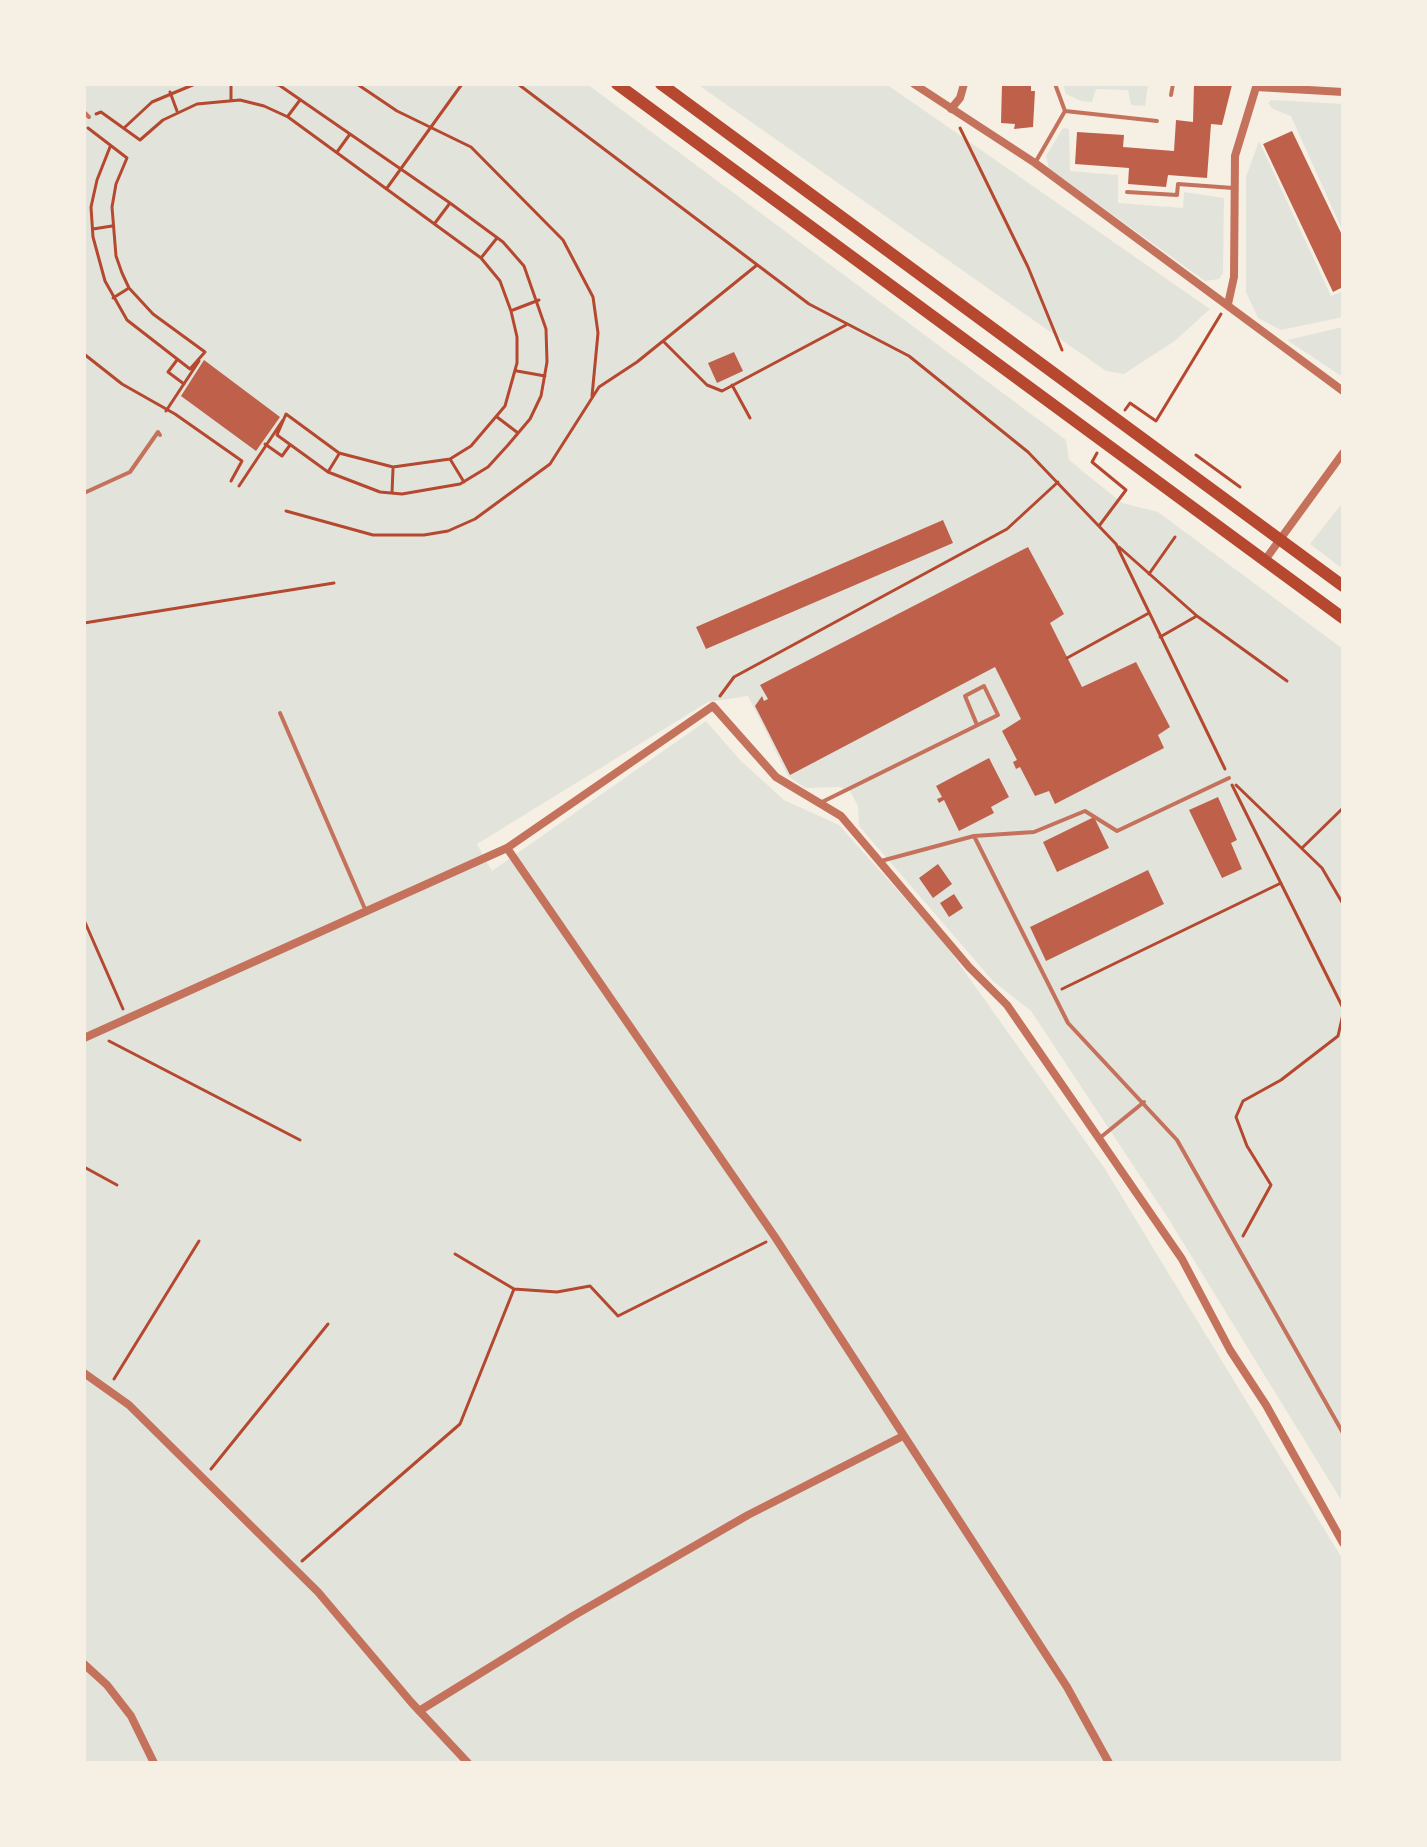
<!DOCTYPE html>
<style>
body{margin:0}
#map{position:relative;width:1427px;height:1847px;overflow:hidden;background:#f6efe4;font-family:"Work Sans",sans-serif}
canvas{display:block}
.frame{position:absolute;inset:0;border:86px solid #f6efe4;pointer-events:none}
</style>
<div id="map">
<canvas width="1427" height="1847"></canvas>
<div class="frame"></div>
</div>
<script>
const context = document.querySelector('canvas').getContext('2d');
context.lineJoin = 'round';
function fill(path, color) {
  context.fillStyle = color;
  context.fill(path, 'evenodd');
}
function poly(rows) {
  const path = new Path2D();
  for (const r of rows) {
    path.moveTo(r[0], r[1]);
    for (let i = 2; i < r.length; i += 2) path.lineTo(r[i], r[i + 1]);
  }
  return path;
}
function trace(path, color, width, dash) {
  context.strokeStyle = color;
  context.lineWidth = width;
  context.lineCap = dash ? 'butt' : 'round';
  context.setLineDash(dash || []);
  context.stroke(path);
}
const green = poly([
 [84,84,587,84,1066,440,1069,460,1122,503,1158,512,1343,649,1343,1503,1168,1218,1031,1011,993,981,859,826,858,806,850,791,839,787,805,788,788,776,748,696,708,702,477,844,492,871,706,721,741,761,784,800,839,825,943,941,1105,1169,1343,1560,1343,1763,84,1763],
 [697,84,886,84,1210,309,1176,340,1124,374,1106,371],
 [1063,84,1148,84,1145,106,1131,105,1128,90,1096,89,1092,102,1081,101,1066,94],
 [1271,100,1343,104,1343,232,1291,116,1273,109,1268,103],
 [1063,128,1069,129,1070,171,1118,175,1118,203,1183,208,1184,192,1224,198,1223,273,1219,279,1205,281,1049,169,1046,156],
 [1259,141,1331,296,1343,291,1343,317,1281,330,1258,318,1246,292,1246,177],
 [1343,327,1343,377,1287,340],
 [1343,502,1343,569,1310,544]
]);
const building = poly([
 [1002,84,1031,84,1031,91,1035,91,1033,127,1014,129,1015,124,1001,123],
 [1194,84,1232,85,1222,125,1211,124,1207,178,1168,175,1166,187,1128,184,1129,168,1075,164,1077,132,1124,135,1123,147,1174,151,1176,120,1193,122],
 [1292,131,1343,237,1343,287,1333,292,1263,144],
 [734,352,743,371,717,383,708,363],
 [204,360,280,417,256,451,181,396],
 [943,520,953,543,706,649,696,627],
 [1028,547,1064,614,1050,623,1082,687,1136,662,1170,727,1158,735,1164,748,1055,804,1049,791,1035,796,1020,767,1016,769,1013,762,1017,760,1002,731,1021,719,995,667,790,775,755,706,762,696,764,701,768,699,760,685],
 [989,758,1009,797,991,807,994,813,959,831,944,800,939,803,937,799,942,797,936,786],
 [1218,797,1237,840,1231,843,1242,869,1222,878,1189,810],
 [1094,817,1109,848,1057,872,1043,842],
 [938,864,952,884,933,898,919,878],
 [1148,870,1164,904,1046,961,1030,927],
 [954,894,963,908,949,917,940,903]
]);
const path = poly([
 [231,84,231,100],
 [357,84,397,111,471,147,563,240,593,297,598,333,592,396],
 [518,84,809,304,909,356,1028,452,1116,544,1225,769],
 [170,92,177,111],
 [96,114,101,112,140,140,163,120,197,104,240,100,264,106,288,117,481,258,500,281,511,311,517,337,517,363,505,406,471,446,450,459,393,467,339,453,286,414,277,435,328,472,380,492,402,494,460,484,488,467,508,445,530,419,541,396,547,362,546,329,524,266,503,242,450,203,279,85,270,84],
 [288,116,300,100],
 [88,128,127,158,116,184,112,207,116,256,122,273,129,288,153,314,205,352,190,369,127,320,105,281,93,237,91,207,97,180,110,147],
 [124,128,152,102,195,84],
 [960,128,1028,267,1062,350],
 [337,152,350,134],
 [387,188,462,84],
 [435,223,450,203],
 [93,229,112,226],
 [481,258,497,238],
 [113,298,129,288],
 [513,310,539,300],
 [663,341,707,385,722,391,846,325],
 [84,354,122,384,175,414,242,461,231,481],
 [177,360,168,372,184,384],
 [517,371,545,376],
 [732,385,750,418],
 [1125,410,1130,403,1156,421,1221,314],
 [166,411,199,361],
 [497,417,518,433],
 [265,444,282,456,290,445],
 [1097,453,1092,462,1126,490,1099,526],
 [1196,455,1240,487],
 [450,459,464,482],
 [328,472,339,454],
 [239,486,283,420],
 [392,493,393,469],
 [286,511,373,535,424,535,448,531,475,519,550,464,599,387,637,362,757,265],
 [1119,547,1197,616,1287,681],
 [1149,574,1175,537],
 [84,623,334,583],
 [1160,637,1195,617],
 [1067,658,1149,613],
 [720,696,734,677,1007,529,1058,482],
 [1232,785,1343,1008],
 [1236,785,1322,868,1343,904],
 [1302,848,1343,808],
 [84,920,123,1009],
 [1062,989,1281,883],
 [109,1041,300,1140],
 [84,1167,117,1185],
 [1243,1236,1271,1185,1247,1146,1236,1117,1243,1101,1281,1080,1338,1036,1343,1014],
 [455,1254,514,1289,557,1292,590,1286,618,1316,766,1242],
 [114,1379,199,1241],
 [211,1469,328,1324],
 [302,1561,460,1424,514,1289]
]);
const service = poly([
 [1055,84,1065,111],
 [1171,95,1173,84],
 [84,112,89,117],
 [1035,163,1065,111,1157,121],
 [1127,192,1177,195,1178,184,1233,188],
 [84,493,130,472,158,432,160,435],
 [280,713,365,909],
 [822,802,998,715,984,686,965,696,977,725],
 [974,836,1068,1023,1177,1140,1343,1433],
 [881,861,974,836,1034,832,1085,811,1117,831,1229,778],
 [1101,1137,1144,1102]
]);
const minor = poly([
 [914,84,1035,163,1343,391],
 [1256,87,1343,92],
 [951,109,960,98,964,84],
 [1228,304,1234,277,1235,156,1257,84],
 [1265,560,1343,453],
 [507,848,775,1237,1067,1687,1109,1763],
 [84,1038,507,848,713,706,776,777,841,816,969,967,1007,1005,1182,1259,1230,1350,1266,1405,1343,1543],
 [84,1373,129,1405,318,1592,411,1702,468,1763],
 [84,1664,107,1685,131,1716,154,1763],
 [419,1711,573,1616,748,1515,903,1436]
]);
const secondary = poly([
 [617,84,1343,618],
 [661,84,1343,586]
]);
fill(green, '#e2e4dc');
fill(building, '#bf614a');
trace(path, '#b5482f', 3);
trace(service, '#c5725c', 4);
trace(minor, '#c5725c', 8);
trace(secondary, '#b5482f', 12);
</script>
